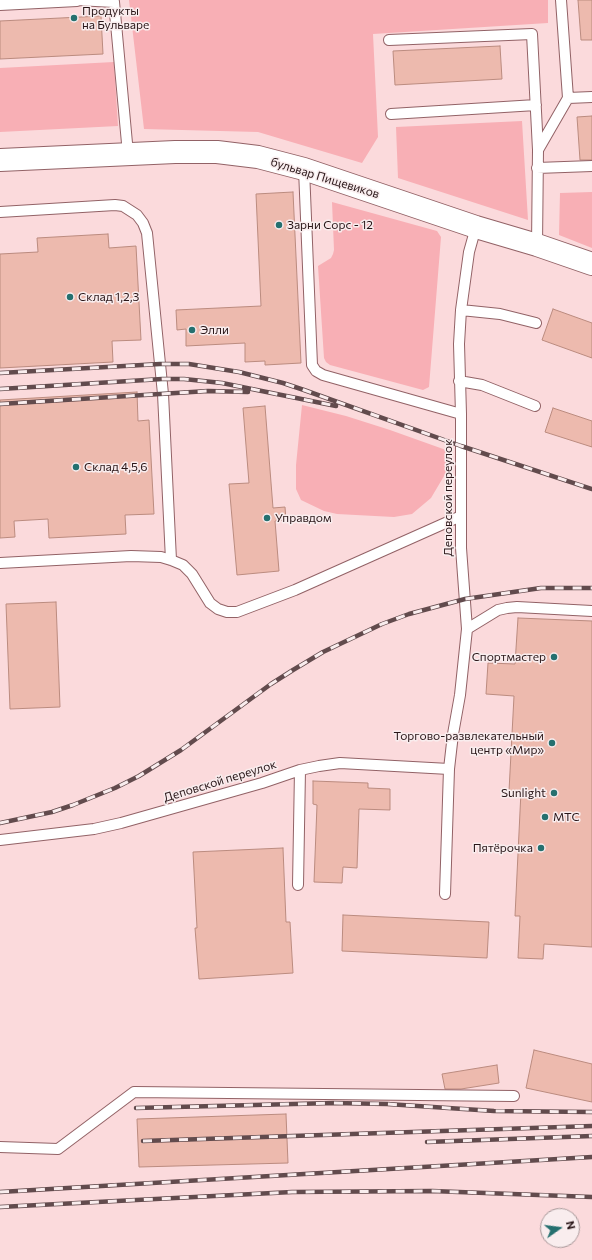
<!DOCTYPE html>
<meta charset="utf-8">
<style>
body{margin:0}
#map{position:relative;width:592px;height:1260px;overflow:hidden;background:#fbdadc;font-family:Commissioner,sans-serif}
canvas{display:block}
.north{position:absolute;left:540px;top:1208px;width:40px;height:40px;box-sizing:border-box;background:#f9edee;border:1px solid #a69798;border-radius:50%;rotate:76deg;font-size:11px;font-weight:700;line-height:16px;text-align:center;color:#291618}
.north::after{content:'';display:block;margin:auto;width:14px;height:18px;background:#25706f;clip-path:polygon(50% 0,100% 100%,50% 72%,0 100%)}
</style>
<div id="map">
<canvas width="592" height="1260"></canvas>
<div class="north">N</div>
</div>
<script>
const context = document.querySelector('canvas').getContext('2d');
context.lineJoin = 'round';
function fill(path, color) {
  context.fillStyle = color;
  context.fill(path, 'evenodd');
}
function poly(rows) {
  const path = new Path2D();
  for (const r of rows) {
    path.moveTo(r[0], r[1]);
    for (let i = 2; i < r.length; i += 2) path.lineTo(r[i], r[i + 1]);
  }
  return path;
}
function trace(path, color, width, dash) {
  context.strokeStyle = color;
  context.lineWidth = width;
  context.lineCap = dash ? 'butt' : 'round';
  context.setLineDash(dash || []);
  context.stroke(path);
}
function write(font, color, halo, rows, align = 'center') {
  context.font = font + ' Commissioner,sans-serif';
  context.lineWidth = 3;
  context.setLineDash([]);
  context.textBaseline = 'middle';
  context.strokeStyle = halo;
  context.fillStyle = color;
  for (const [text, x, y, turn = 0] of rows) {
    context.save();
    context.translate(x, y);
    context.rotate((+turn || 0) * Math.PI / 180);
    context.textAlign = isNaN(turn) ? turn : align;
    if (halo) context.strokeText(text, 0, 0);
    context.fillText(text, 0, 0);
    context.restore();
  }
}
const green = poly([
 [129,0,548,0,548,23,373,34,378,137,362,163,258,132,144,129],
 [114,62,118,126,0,132,0,68],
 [522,121,528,220,398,178,396,127],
 [592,192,592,248,559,235,560,193],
 [332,202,437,231,441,237,429,387,423,390,330,365,326,362,324,358,318,266,331,258,333,254,334,250],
 [302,405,346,416,390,430,446,450,448,459,447,471,431,498,412,514,394,517,337,514,324,511,301,500,296,489,296,465]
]);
const building = poly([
 [578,0,592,0,592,40,581,40,578,0],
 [101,16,103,54,0,59,0,21,101,16],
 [500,46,502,79,395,85,393,51,500,46],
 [592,116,592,160,580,160,577,117,592,116],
 [293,192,301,363,265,365,265,361,245,362,245,343,186,346,186,329,177,330,176,310,261,306,256,194,293,192],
 [108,234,109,248,136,246,141,340,112,341,113,362,0,368,0,254,38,252,37,238,108,234],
 [553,309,592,323,592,358,542,340,553,309],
 [137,392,138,421,149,420,154,514,125,515,126,534,49,538,48,519,14,521,15,537,0,538,0,400,137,392],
 [265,406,273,508,285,507,286,520,275,521,279,571,237,575,229,484,249,483,243,408,265,406],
 [553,408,592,421,592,447,545,432,553,408],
 [56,602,60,707,10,709,6,604,56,602],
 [518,618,592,621,592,947,544,944,543,959,518,958,520,916,515,916,521,791,509,791,514,696,486,694,488,663,515,664,518,618],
 [313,781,368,783,368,788,390,789,390,810,359,809,357,868,343,867,342,883,314,882,317,805,313,804,313,781],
 [283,848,286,922,290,922,293,973,199,979,195,928,197,928,193,852,283,848],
 [343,915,489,922,487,958,342,951,343,915],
 [534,1050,592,1064,592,1102,526,1088,534,1050],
 [497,1065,499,1083,461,1089,445,1089,442,1074,497,1065],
 [286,1114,288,1163,139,1167,137,1119,286,1114]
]);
const service = poly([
 [77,0,114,2,128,154],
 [561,0,568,98],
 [0,5,77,1],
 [389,40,532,34,538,150,537,245],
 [391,114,536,105],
 [538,150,568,98,592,97],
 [537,168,592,166],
 [304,169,312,365,316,371,323,375,461,414],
 [0,212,115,205,123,206,137,215,143,223,147,233,163,394,171,560],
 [461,310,500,314,536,323],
 [459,381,482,385,535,406],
 [0,563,131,556,161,557,171,560,183,565,192,574,210,603,218,609,227,612,237,612,295,590,461,516],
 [467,629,498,610,507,608,517,607,592,611],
 [0,840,94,829,121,823,262,783,300,770,319,766,340,763,449,769],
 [298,885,300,770],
 [445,894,449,769,453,734,460,695,467,629,461,548,461,414,459,344,461,310,469,252,476,227],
 [0,1147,58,1149,134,1092,514,1096]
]);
const secondary = poly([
 [0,160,175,152,217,152,258,157,304,169,476,227,537,245,592,264]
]);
const rail = poly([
 [0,373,160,364,189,364,239,372,283,383,304,390,461,446,592,489],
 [0,389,162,379,184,379,222,383,336,406],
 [0,404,208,391,248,392],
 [0,823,52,812,73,805,115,788,139,776,181,750,271,684,293,670,323,652,382,624,409,614,465,599,541,588,592,588],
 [136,1108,333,1103,387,1104,494,1111,592,1112],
 [143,1141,592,1126],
 [427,1142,592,1136],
 [0,1192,592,1157],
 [0,1207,292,1192,432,1191,592,1197]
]);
const markers = [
 [74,18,4,"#25706f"],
 [279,225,4,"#25706f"],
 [70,297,4,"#25706f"],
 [192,330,4,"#25706f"],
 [76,467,4,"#25706f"],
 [267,518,4,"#25706f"],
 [554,657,4,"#25706f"],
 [552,743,4,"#25706f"],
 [554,793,4,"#25706f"],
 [545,817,4,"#25706f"],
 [541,848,4,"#25706f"]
];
const poiNames = [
 ["Продукты",82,11],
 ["на Бульваре",82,25],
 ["Зарни Сорс - 12",287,225],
 ["Склад 1,2,3",78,297],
 ["Элли",200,330],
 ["Склад 4,5,6",84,467],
 ["Управдом",275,518],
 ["Спортмастер",546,657,"right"],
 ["Торгово-развлекательный",544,736,"right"],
 ["центр «Мир»",544,750,"right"],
 ["Sunlight",546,793,"right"],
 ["МТС",553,817],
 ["Пятёрочка",533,848,"right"]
];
const streetNames = [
 ["бульвар Пищевиков",325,178,17],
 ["Деповской переулок",448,498,-90],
 ["Деповской переулок",220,781,-17]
];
fill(green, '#f8afb5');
fill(building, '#edbaae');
trace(building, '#bb8b7f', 1);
trace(service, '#926266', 12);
trace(secondary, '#926266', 24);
trace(service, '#fff', 10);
trace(secondary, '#fff', 22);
trace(rail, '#624b4d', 4.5);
trace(rail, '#f9edee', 3, [9]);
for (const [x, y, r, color] of markers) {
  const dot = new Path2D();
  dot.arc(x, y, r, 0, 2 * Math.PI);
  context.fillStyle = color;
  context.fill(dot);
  trace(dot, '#f9edee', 1.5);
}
write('12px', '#291618', '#f9edee', poiNames, 'left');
write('12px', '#291618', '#f9edee', streetNames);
</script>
